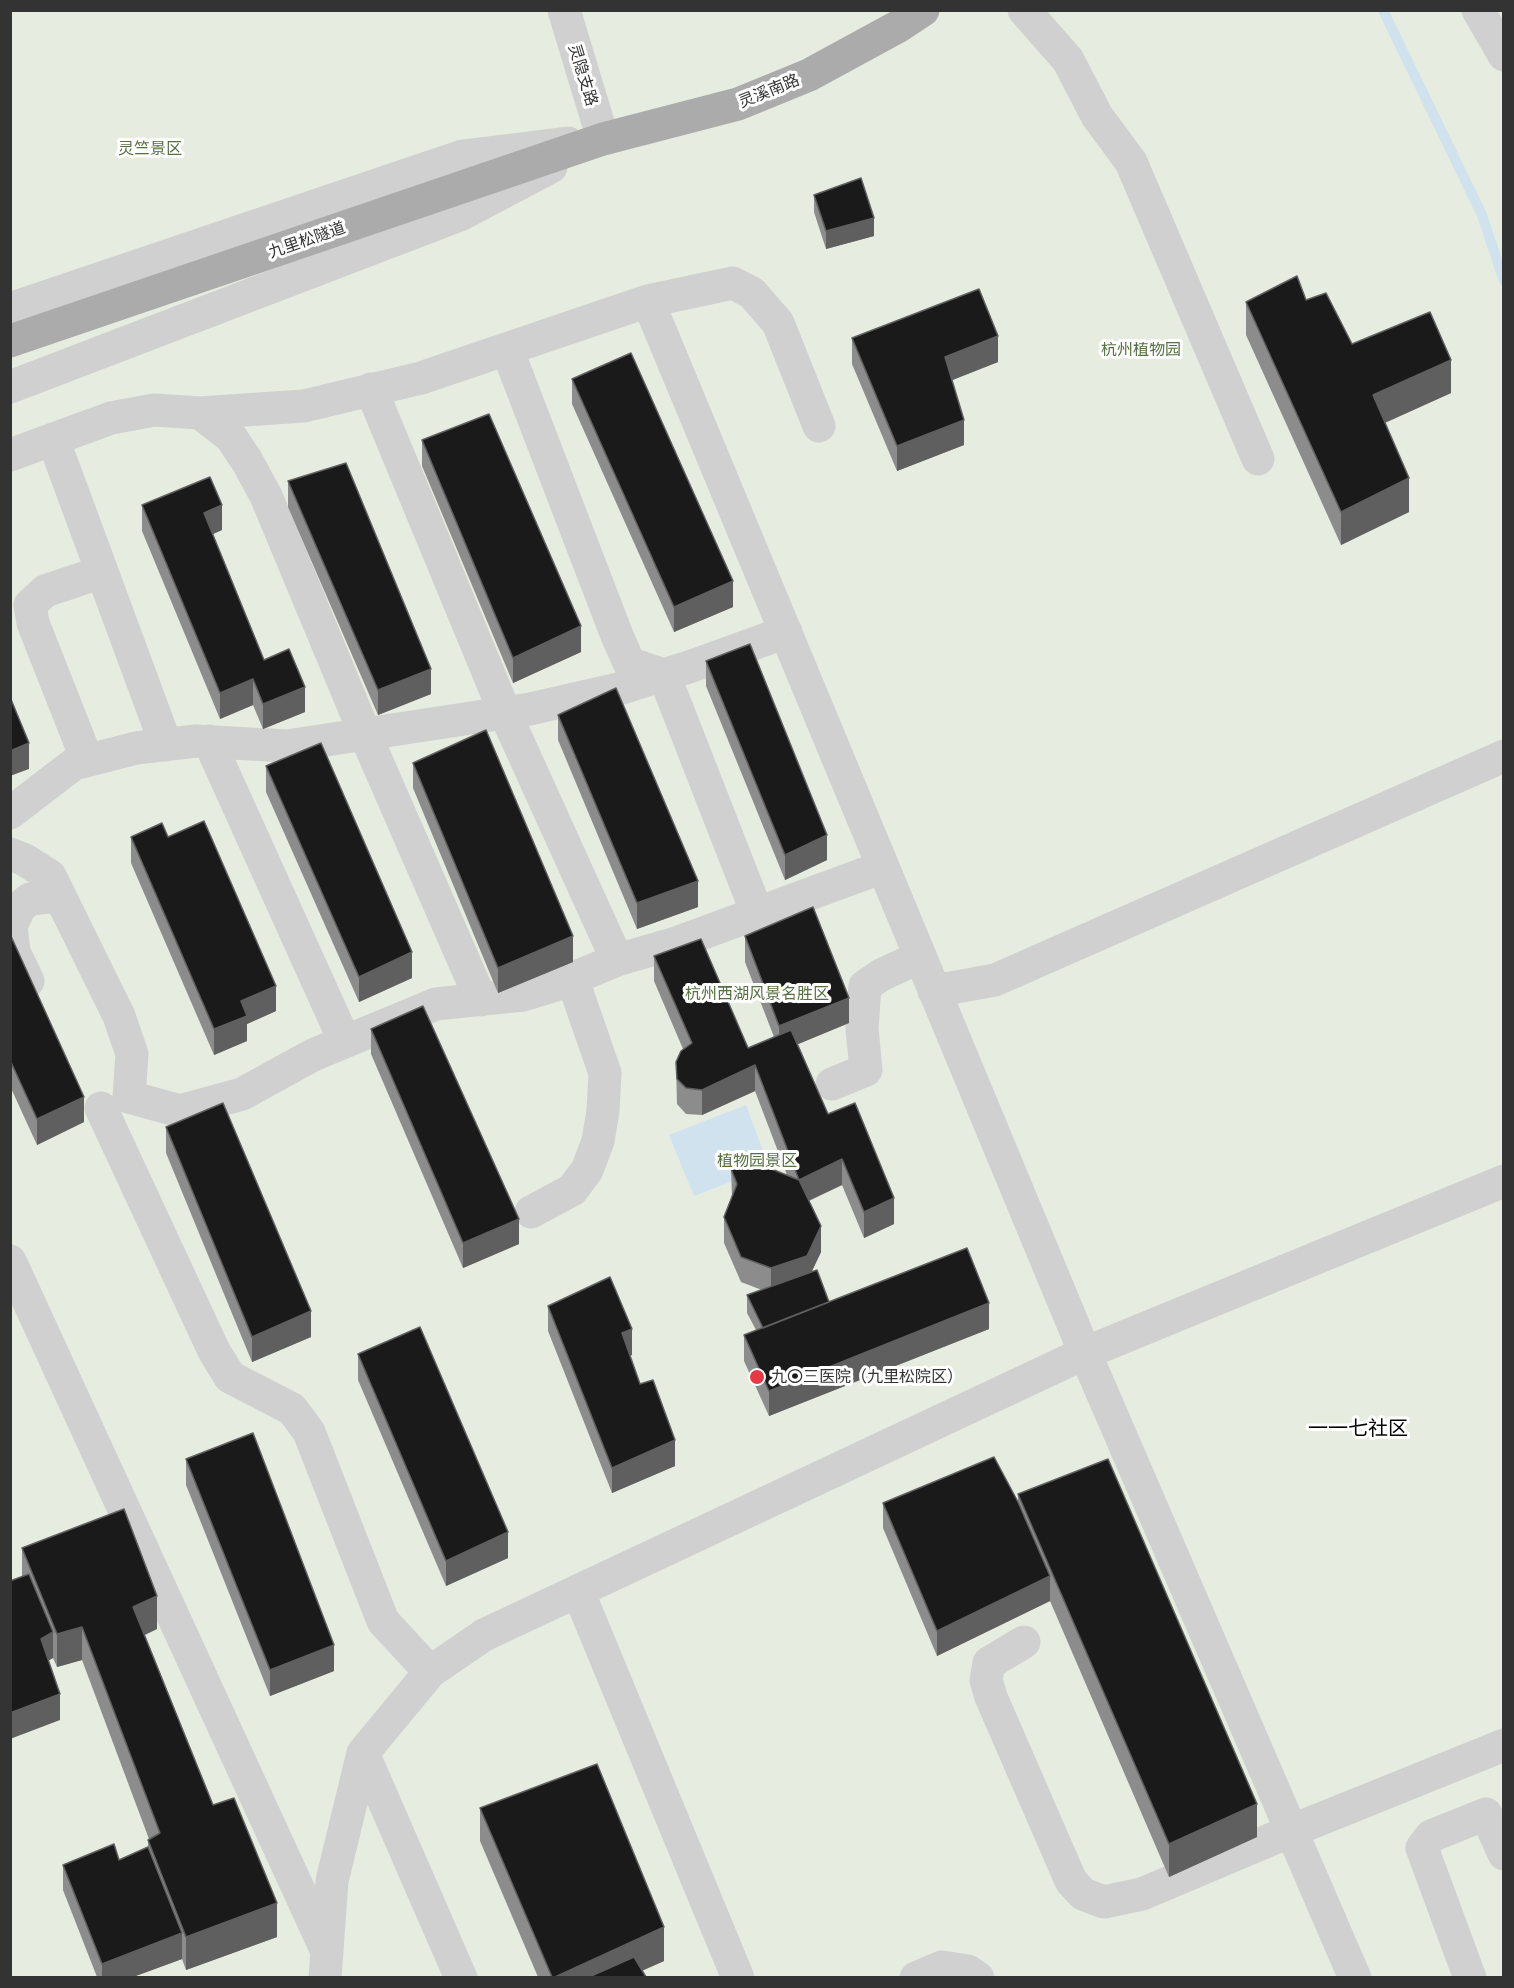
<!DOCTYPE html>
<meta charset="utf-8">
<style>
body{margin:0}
#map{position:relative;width:1514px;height:1988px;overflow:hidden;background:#fff;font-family:Lato,sans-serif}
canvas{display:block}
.frame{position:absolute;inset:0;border:12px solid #333;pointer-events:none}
</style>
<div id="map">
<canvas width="1514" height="1988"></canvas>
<div class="frame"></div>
</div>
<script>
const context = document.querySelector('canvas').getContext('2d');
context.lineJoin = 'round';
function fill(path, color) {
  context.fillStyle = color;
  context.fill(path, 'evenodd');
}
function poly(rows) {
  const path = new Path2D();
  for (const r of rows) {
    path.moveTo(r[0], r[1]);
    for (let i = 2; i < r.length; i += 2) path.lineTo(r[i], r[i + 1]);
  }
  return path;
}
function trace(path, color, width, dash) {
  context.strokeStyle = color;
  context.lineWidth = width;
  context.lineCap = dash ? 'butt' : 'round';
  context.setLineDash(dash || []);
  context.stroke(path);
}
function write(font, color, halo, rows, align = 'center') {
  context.font = font + ' Lato,"Noto Sans SC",sans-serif';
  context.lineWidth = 6;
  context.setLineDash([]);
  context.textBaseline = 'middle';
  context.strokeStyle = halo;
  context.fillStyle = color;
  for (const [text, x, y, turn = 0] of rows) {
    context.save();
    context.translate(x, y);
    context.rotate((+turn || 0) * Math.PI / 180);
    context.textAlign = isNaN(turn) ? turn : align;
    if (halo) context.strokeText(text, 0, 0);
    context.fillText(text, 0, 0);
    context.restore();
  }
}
const green = poly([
 [10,11,1503,11,1503,1977,11,1977]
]);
const water = poly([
 [746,1105,769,1167,694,1196,669,1135]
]);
const stream = poly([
 [1383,10,1482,215,1504,281]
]);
const minor = poly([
 [564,10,603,139],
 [1024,10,1068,60,1097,116,1131,162,1258,459],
 [1478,10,1504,55],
 [648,301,1085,1353,1355,1978],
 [10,309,463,156,568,143],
 [507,349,616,633,629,663,664,675,757,913],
 [10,387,462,214,551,167],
 [371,389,505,713,617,960],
 [200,413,231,437,247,461,266,496,365,734,481,1000],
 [53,439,166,745],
 [10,455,111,418,154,410,200,413,304,406,421,378,648,301,733,283,752,293,778,323,819,426],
 [209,741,345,1042],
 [87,760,33,623,30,605,45,591,102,572],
 [10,813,74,764,136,748,196,741,287,746,530,709,622,688,692,666,786,632],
 [10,854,25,860,50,876,119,1016,132,1054,129,1097,180,1111,242,1094,313,1055,436,1004,523,995,559,984,617,960,676,943,883,867],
 [28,981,14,952,11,926,20,907,30,899,60,896],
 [934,991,995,980,1504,756],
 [832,1084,866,1070,862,1029,865,986,881,975,920,957],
 [101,1108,214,1351,230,1377,292,1409,309,1432,383,1621,430,1672],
 [531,1212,572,1190,587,1170,598,1141,603,1111,605,1073,572,978],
 [10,1261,325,1947],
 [578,1591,738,1978],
 [1024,1642,989,1663,986,1680,991,1697,1071,1881,1083,1894,1104,1902,1142,1894,1291,1831,1504,1745],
 [363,1753,461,1978],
 [325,1978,332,1881,363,1753,430,1672,484,1635,1085,1353,1504,1181],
 [916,1978,942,1967,968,1971,978,1978],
 [1470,1978,1422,1848,1431,1836,1486,1814,1504,1854]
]);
const major = poly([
 [10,341,603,139,738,104,809,75,899,26,923,10]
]);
const wall = poly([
 [814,195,874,236,826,249,814,212],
 [1306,300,1352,344,1451,393,1385,423,1409,512,1341,545,1246,335,1246,302],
 [852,338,998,362,952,380,964,445,897,471,852,364],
 [572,379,733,607,674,632,572,404],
 [422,440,581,652,513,683,422,466],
 [288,481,431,694,378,715,288,507],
 [142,505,222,530,213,534,264,660,305,712,263,729,253,705,220,719,142,531],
 [706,661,827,860,785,880,706,686],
 [558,715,698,907,637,929,558,740],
 [413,763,573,962,498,993,413,788],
 [266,766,412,978,359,1002,266,792],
 [131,837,168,837,276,1011,247,1024,247,1041,214,1055,131,863],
 [10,934,84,1122,37,1145,10,1086],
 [745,936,849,1023,798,1044,828,1114,894,1224,864,1238,842,1185,809,1201,821,1252,811,1272,829,1302,989,1329,769,1416,744,1361,744,1335,756,1330,747,1313,747,1295,762,1290,741,1282,724,1243,724,1217,732,1196,731,1169,769,1168,787,1175,755,1091,702,1115,686,1114,677,1104,676,1062,683,1049,654,981,654,956,748,1048,774,1037,745,962],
 [371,1029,519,1244,463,1268,371,1054],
 [166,1127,311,1337,252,1362,166,1153],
 [548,1306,632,1355,630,1355,640,1384,675,1466,612,1493,548,1331],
 [358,1354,508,1558,446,1586,358,1380],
 [186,1459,334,1671,270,1696,186,1485],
 [1018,1494,1257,1837,1169,1877,1050,1601,937,1656,883,1528,883,1503,1018,1502],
 [22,1548,157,1629,145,1635,213,1805,277,1937,186,1970,182,1959,133,1977,97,1977,63,1890,63,1865,119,1860,148,1847,148,1840,149,1839,82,1660,57,1667,53,1658,48,1660,60,1720,22,1576],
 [480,1808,664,1961,642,1971,646,1977,538,1977,480,1841]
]);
const shadedWall = poly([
 [874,218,874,236,826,249,826,231],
 [998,336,998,362,945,383,945,357],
 [1451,360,1451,393,1373,428,1373,395],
 [964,420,964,445,897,471,897,446],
 [1409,478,1409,512,1341,545,1341,512],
 [222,505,222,530,204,538,204,513],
 [733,581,733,607,674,632,674,607],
 [581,626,581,652,513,683,513,658],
 [431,669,431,694,378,715,378,690],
 [253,679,253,705,220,719,220,693],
 [305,687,305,712,263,729,263,704],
 [29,743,29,769,10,776,10,751],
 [827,835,827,860,785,880,785,855],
 [698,881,698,907,637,929,637,903],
 [573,936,573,962,498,993,498,968],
 [412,952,412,978,359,1002,359,977],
 [276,986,276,1011,247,1024,247,1041,214,1055,214,1029,241,1001],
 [849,998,849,1023,779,1052,779,1026],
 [755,1065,755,1091,702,1115,702,1090],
 [84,1097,84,1122,37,1145,37,1119],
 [842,1159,842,1185,799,1205,799,1180],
 [894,1198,894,1224,864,1238,864,1212],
 [519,1219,519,1244,463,1268,463,1243],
 [821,1226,821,1252,807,1282,771,1293,771,1268],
 [989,1303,989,1329,769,1416,769,1391],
 [311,1311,311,1337,252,1362,252,1337],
 [632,1329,632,1355,622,1359,622,1333],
 [675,1440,675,1466,612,1493,612,1468],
 [508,1532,508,1558,446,1586,446,1561],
 [1050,1576,1050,1601,937,1656,937,1631],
 [157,1596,157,1629,133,1640,133,1607],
 [82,1627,82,1660,57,1667,57,1634],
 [53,1632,53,1658,41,1665,41,1639],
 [334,1645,334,1671,270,1696,270,1670],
 [60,1694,60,1720,10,1739,10,1713],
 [1257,1804,1257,1837,1169,1877,1169,1844],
 [277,1903,277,1937,186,1970,186,1937],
 [664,1927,664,1961,627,1977,555,1977],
 [182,1933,182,1959,133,1977,102,1977,102,1964]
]);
const building = poly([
 [861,178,874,218,826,231,814,195,861,178],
 [1297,276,1306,300,1326,293,1352,344,1430,312,1451,360,1373,395,1409,478,1341,512,1246,302,1297,276],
 [979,289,998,336,945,357,964,420,897,446,852,338,979,289],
 [631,353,733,581,674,607,572,379,631,353],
 [489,414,581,626,513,658,422,440,489,414],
 [346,463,431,669,378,690,288,481,346,463],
 [210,477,222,505,204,513,264,660,289,649,305,687,263,704,253,679,220,693,142,505,210,477],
 [750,644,827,835,785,855,706,661,750,644],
 [616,688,698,881,637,903,558,715,616,688],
 [10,697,29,743,10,751,10,697],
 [486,730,573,936,498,968,413,763,486,730],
 [321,743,412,952,359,977,266,766,321,743],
 [204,821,276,986,241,1001,247,1016,214,1029,131,837,162,823,168,837,204,821],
 [813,907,849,998,779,1026,745,936,813,907],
 [10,934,84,1097,37,1119,10,1060,10,934],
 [701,939,748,1048,791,1030,828,1114,855,1103,894,1198,864,1212,842,1159,799,1180,755,1065,702,1090,686,1088,677,1079,676,1062,681,1051,692,1043,654,956,701,939],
 [423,1006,519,1219,463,1243,371,1029,423,1006],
 [223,1103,311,1311,252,1337,166,1127,223,1103],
 [763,1156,769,1168,799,1180,821,1226,807,1256,771,1268,741,1257,724,1217,737,1184,731,1169,763,1156],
 [967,1248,989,1303,769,1391,744,1335,967,1248],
 [817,1270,829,1302,763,1328,747,1295,817,1270],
 [610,1277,632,1329,622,1333,640,1384,653,1380,675,1440,612,1468,548,1306,610,1277],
 [420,1327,508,1532,446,1561,358,1354,420,1327],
 [253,1433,334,1645,270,1670,186,1459,253,1433],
 [994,1457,1018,1502,1050,1576,937,1631,883,1503,994,1457],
 [1108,1459,1257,1804,1169,1844,1018,1494,1108,1459],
 [124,1509,157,1596,133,1607,213,1805,234,1798,277,1903,186,1937,148,1840,160,1833,82,1627,57,1634,22,1548,124,1509],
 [29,1574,53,1632,41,1639,60,1694,10,1713,10,1581,29,1574],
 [597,1764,664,1927,555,1977,552,1977,480,1808,597,1764],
 [114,1844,119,1860,148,1847,182,1933,102,1964,63,1865,114,1844],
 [634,1957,646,1977,589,1977,634,1957]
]);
const markers = [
 [757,1377,8,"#e63946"]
];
const streetNames = [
 ["灵隐支路",583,75,73],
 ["灵溪南路",769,91,-22],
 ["九里松隧道",307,240,-19]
];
const parkNames = [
 ["灵竺景区",150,149],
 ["杭州植物园",1141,350],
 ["杭州西湖风景名胜区",757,994],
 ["植物园景区",757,1161]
];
const poiNames = [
 ["九〇三医院（九里松院区）",771,1377]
];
const quarterNames = [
 ["一一七社区",1358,1429]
];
fill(green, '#e6ecdf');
fill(water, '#cfe2ee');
trace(stream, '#cfe2ee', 10);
trace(minor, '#d0d0d0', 33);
trace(major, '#ababab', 33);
fill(wall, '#8c8c8c');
fill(shadedWall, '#5f5f5f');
fill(building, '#1a1a1a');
trace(building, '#5f5f5f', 1.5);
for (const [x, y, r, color] of markers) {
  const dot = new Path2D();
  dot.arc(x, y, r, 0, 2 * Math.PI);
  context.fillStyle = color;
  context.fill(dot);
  trace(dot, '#fff', 2);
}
write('16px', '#333', '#fff', streetNames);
write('16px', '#56703f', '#fff', parkNames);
write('16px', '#333', '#fff', poiNames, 'left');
write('20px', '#000', '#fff', quarterNames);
</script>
